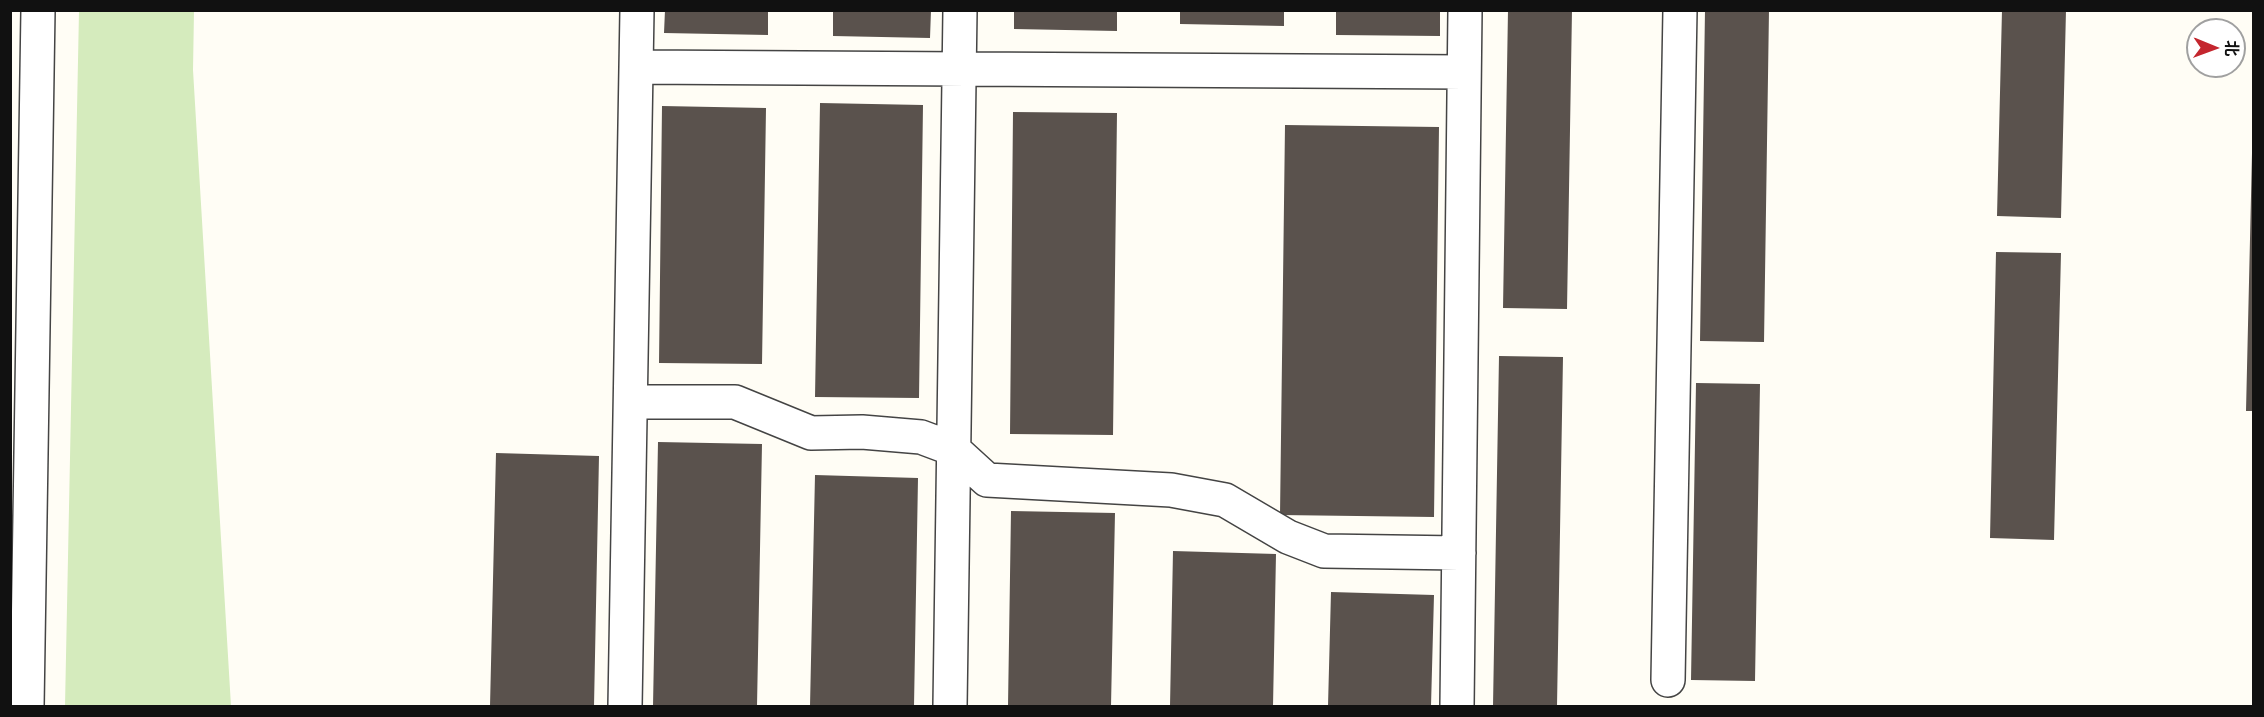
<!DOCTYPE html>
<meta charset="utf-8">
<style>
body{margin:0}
#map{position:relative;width:2264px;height:717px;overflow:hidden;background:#fffdf5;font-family:"Libre Baskerville","Noto Sans SC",serif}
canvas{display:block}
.frame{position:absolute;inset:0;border:12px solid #111;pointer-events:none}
.north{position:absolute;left:2186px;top:18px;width:60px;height:60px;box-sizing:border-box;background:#fff;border:2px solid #a0a0a0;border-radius:50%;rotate:91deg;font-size:16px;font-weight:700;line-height:24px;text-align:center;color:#111}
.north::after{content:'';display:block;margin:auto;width:21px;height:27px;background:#c4262e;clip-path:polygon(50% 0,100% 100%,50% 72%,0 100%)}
</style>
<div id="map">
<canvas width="2264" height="717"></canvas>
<div class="frame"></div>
<div class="north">北</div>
</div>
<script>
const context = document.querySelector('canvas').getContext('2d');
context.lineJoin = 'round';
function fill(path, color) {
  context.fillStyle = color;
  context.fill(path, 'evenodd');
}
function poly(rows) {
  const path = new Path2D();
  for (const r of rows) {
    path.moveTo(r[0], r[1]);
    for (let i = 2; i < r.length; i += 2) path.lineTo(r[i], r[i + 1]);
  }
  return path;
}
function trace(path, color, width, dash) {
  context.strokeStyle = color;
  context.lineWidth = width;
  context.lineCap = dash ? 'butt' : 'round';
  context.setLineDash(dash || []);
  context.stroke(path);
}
const green = poly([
 [79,11,194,11,193,70,231,706,65,706]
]);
const building = poly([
 [665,10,768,10,768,35,664,33],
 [833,10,931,10,930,38,833,36],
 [1014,10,1117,10,1117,31,1014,29],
 [1180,10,1284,10,1284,26,1180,24],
 [1336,10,1440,10,1440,36,1336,35],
 [1508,10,1572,10,1567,309,1503,308],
 [1705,10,1769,10,1764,342,1700,341],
 [2002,10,2066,10,2061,218,1997,216],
 [820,103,923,105,919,398,815,397],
 [662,106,766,108,762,364,659,363],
 [1013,112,1117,113,1113,435,1010,434],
 [1285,125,1439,127,1434,517,1280,515],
 [2252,153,2254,153,2254,411,2246,411],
 [1996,252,2061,253,2054,540,1990,538],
 [1499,356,1563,357,1557,706,1493,706],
 [1696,383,1760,384,1755,681,1691,680],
 [658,442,762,444,757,706,653,706],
 [496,453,599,456,594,706,490,706],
 [815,475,918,478,914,706,810,706],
 [1011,511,1115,513,1111,706,1008,706],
 [1173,551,1276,554,1273,706,1170,706],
 [1331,592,1434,595,1431,706,1328,706]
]);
const minor = poly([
 [636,67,1464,72],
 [631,402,735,402,811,433,862,432,921,437,953,449,987,480,1171,490,1225,500,1288,537,1324,551,1459,553],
 [1668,680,1680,10],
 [27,706,38,10],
 [625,706,637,10],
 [950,706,960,10],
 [1457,706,1465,10]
]);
fill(green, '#d5ebbd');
fill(building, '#5a524d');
trace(minor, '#444', 36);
trace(minor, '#fff', 33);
</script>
